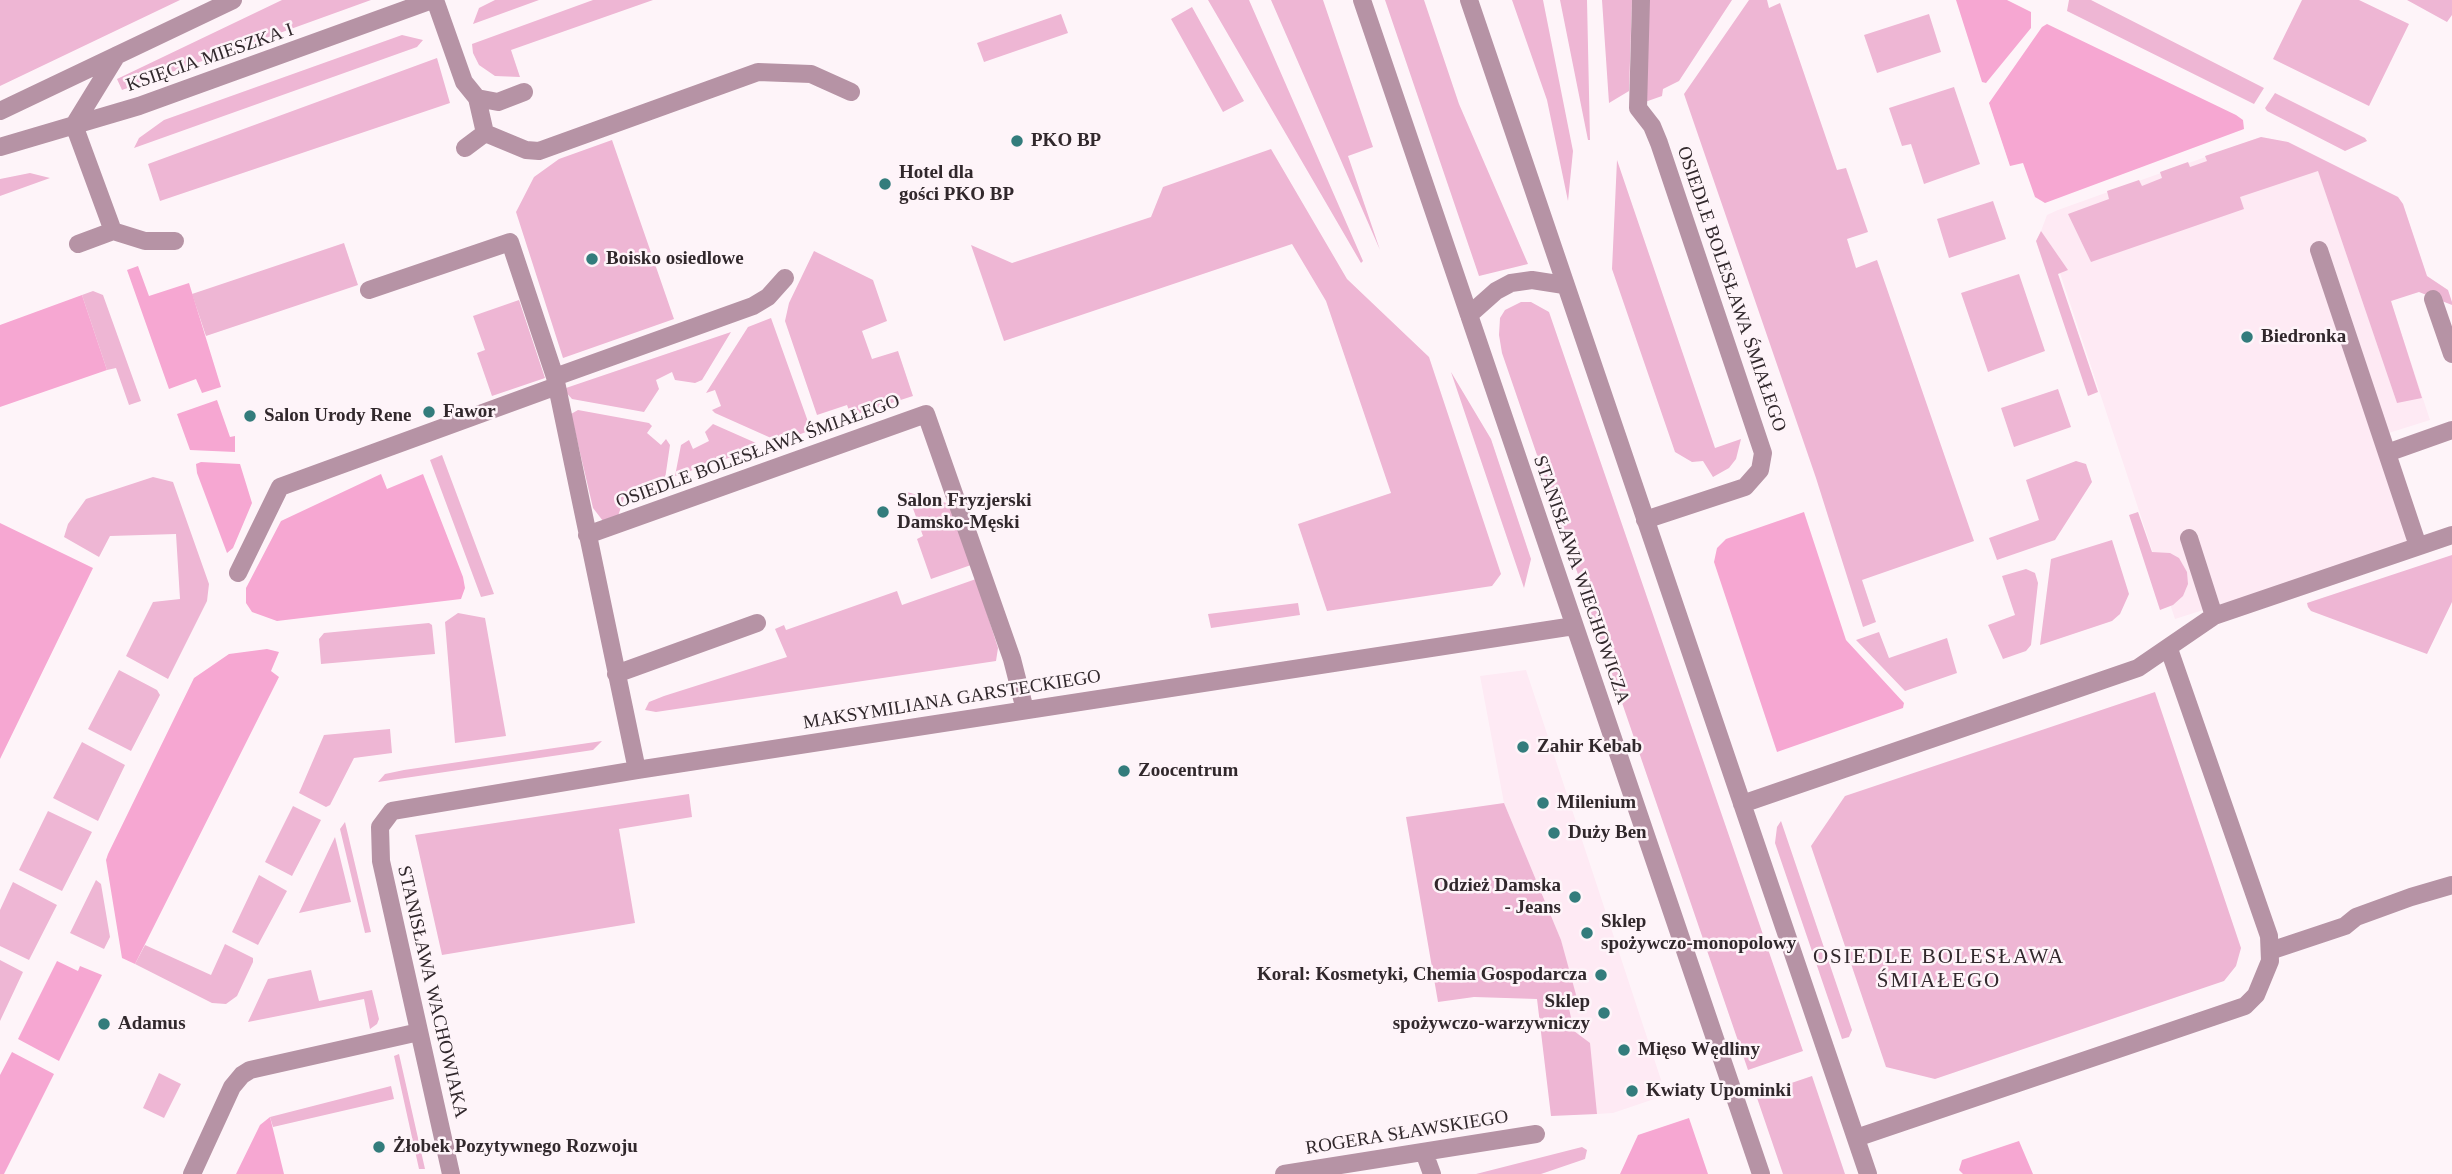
<!DOCTYPE html>
<meta charset="utf-8">
<style>
body{margin:0}
canvas{display:block;background:#fef4f9}
</style>
<canvas width="2452" height="1174"></canvas>
<script>
const context = document.querySelector('canvas').getContext('2d');
context.lineJoin = 'round';
function fill(path, color) {
  context.fillStyle = color;
  context.fill(path, 'evenodd');
}
function poly(rows) {
  const path = new Path2D();
  for (const r of rows) {
    path.moveTo(r[0], r[1]);
    for (let i = 2; i < r.length; i += 2) path.lineTo(r[i], r[i + 1]);
  }
  return path;
}
function trace(path, color, width, dash) {
  context.strokeStyle = color;
  context.lineWidth = width;
  context.lineCap = dash ? 'butt' : 'round';
  context.setLineDash(dash || []);
  context.stroke(path);
}
function write(font, color, halo, rows, align = 'center') {
  context.font = font + ' "Times New Roman",serif';
  context.lineWidth = 5;
  context.setLineDash([]);
  context.textBaseline = 'middle';
  context.strokeStyle = halo;
  context.fillStyle = color;
  for (const [text, x, y, turn = 0] of rows) {
    context.save();
    context.translate(x, y);
    context.rotate((+turn || 0) * Math.PI / 180);
    context.textAlign = isNaN(turn) ? turn : align;
    if (halo) context.strokeText(text, 0, 0);
    context.fillText(text, 0, 0);
    context.restore();
  }
}
const built = poly([
 [2261,137,2288,142,2398,197,2403,204,2427,276,2391,302,2430,420,2376,437,2411,544,2175,619,2060,273,2041,231,2047,215,2058,210],
 [1526,670,1666,1095,1613,1113,1597,1114,1574,1031,1568,1004,1577,1002,1561,940,1504,803,1480,676]
]);
const green = poly([
 [0,0,180,0,0,86],
 [282,0,371,0,122,90,117,79],
 [495,0,539,0,473,24,479,8],
 [593,0,653,0,511,50,520,77,495,76,479,65,473,53,472,44],
 [1208,0,1249,0,1363,261,1361,263],
 [1271,0,1323,0,1373,147,1348,156,1380,250],
 [1385,0,1424,0,1459,104,1528,264,1479,276],
 [1512,0,1543,0,1573,151,1568,201,1547,100],
 [1560,0,1587,0,1590,140,1588,140],
 [1602,0,1632,0,1629,91,1609,103],
 [1649,0,1732,0,1679,81,1663,89,1662,96,1645,102],
 [1749,0,1767,0,1769,8,1780,3,1837,170,1846,168,1868,232,1847,239,1856,268,1877,260,1974,541,1862,580,1876,622,1863,627,1816,478,1684,94],
 [2069,0,2091,0,2264,88,2254,104,2067,11],
 [2302,0,2359,0,2409,24,2369,106,2273,59],
 [2407,0,2452,0,2452,15,2447,22],
 [1192,7,1244,101,1223,112,1171,19],
 [1061,14,1068,33,984,62,977,43],
 [1929,14,1941,52,1877,73,1864,35],
 [402,35,423,40,417,47,134,148,139,138,164,120],
 [437,58,450,103,160,201,148,164],
 [1954,87,1980,164,1924,184,1911,144,1902,146,1889,108],
 [2275,93,2365,138,2367,141,2345,151,2267,111,2265,108],
 [2261,137,2288,142,2398,197,2403,204,2427,276,2448,290,2452,302,2452,305,2419,292,2391,301,2422,398,2397,403,2318,171,2240,197,2244,209,2091,262,2068,214,2109,199,2107,191,2139,180,2142,186,2162,178,2160,172,2188,162,2190,167,2207,161,2205,156],
 [612,140,674,319,563,358,516,212,534,177,559,159],
 [1271,149,1347,279,1429,357,1501,574,1492,586,1327,611,1298,524,1391,493,1326,301,1292,244,1004,341,971,245,1012,263,1151,217,1163,187],
 [1617,160,1715,448,1741,439,1736,459,1729,468,1713,477,1703,461,1692,462,1675,452,1612,269],
 [30,173,50,178,0,196,0,179],
 [1993,201,2006,239,1949,258,1937,219],
 [2041,231,2068,270,2058,274,2098,392,2088,396,2036,241],
 [344,243,358,285,206,336,192,294],
 [814,251,873,280,887,321,862,331,872,359,898,351,913,396,851,416,847,405,817,415,785,321,789,303],
 [2019,274,2045,351,1988,372,1961,293],
 [93,291,103,295,141,401,129,405,116,368,107,370,82,295],
 [519,300,545,378,492,396,477,353,485,350,473,316],
 [1521,302,1531,302,1549,312,1803,1051,1748,1070,1502,353,1499,335,1500,318,1505,310],
 [771,318,811,430,780,442,715,413,712,410,721,406,715,390,706,393,748,327],
 [731,332,702,380,695,383,675,380,672,372,656,380,659,389,644,412,572,399,563,389],
 [1451,372,1491,439,1531,559,1524,588],
 [2058,389,2071,427,2014,447,2001,408],
 [578,410,649,423,652,426,647,433,661,445,666,439,670,445,665,479,634,490,624,498,618,516,603,521,593,508,571,414],
 [713,424,756,443,758,448,675,476,681,445,689,440,693,449,709,441,705,432],
 [442,455,494,594,481,597,430,460],
 [2076,461,2086,464,2092,482,2055,540,1997,560,1989,538,2039,520,2026,480],
 [153,477,173,482,209,584,207,601,168,679,126,656,153,602,180,599,176,534,110,536,99,557,64,537,68,524,86,499],
 [907,492,950,504,971,565,931,579,917,539,923,536],
 [2138,512,2152,552,2170,553,2179,558,2187,572,2188,584,2183,596,2173,605,2160,610,2129,515],
 [2112,540,2129,594,2120,614,2112,621,2040,645,2051,559],
 [2452,555,2452,602,2427,654,2311,611,2308,607,2307,603],
 [2026,569,2035,573,2038,583,2031,645,2026,651,2003,659,1988,625,2015,615,2002,576],
 [976,579,998,648,996,661,656,712,645,710,649,702,664,696,787,657,775,629,784,625,786,630,897,591,902,605],
 [1298,603,1300,615,1211,628,1208,614],
 [458,613,485,618,506,736,455,743,445,622],
 [429,623,432,625,435,654,321,664,319,639,324,633],
 [1879,632,1889,658,1947,638,1957,673,1905,691,1856,640],
 [119,670,157,690,160,695,131,751,88,729],
 [2155,692,2241,948,2236,966,2224,981,1935,1079,1886,1067,1811,846,1845,796],
 [390,729,392,753,354,758,330,805,326,807,299,793,324,735],
 [602,741,593,750,378,782,385,774,404,770],
 [82,742,125,765,98,821,53,798],
 [689,794,692,817,619,829,635,923,442,955,415,835],
 [1504,803,1561,940,1578,1002,1568,1004,1574,1031,1590,1043,1597,1114,1551,1116,1537,999,1474,997,1438,1002,1406,817],
 [293,806,321,820,292,876,265,862],
 [48,811,92,832,62,891,19,870],
 [1781,821,1852,1030,1849,1037,1842,1039,1775,843,1777,827],
 [345,822,371,932,365,933,340,829],
 [335,837,351,902,299,913],
 [259,875,287,891,258,945,232,932],
 [96,880,101,884,110,937,104,949,70,933],
 [13,882,57,905,29,960,0,946,0,910],
 [225,944,253,958,253,962,237,996,226,1004,212,1003,135,964,145,945,211,975],
 [0,960,23,972,0,1021],
 [311,970,319,1001,372,990,379,1019,377,1024,370,1029,364,999,248,1022,268,979],
 [399,1054,425,1169,419,1169,394,1056],
 [159,1073,181,1084,164,1118,143,1108],
 [1812,1076,1845,1174,1783,1174,1756,1095],
 [391,1086,394,1099,273,1127,270,1117],
 [1582,1147,1587,1150,1585,1159,1541,1174,1476,1174]
]);
const forest = poly([
 [1956,0,2007,0,2031,12,2031,28,1986,83,1982,82],
 [2047,24,2236,115,2243,120,2244,129,2045,203,2035,197,2023,163,2010,166,1989,103,2042,27],
 [138,266,149,296,189,283,221,387,202,393,196,379,169,389,127,270],
 [82,295,107,370,0,407,0,325],
 [217,400,230,437,235,436,235,452,190,450,177,414],
 [201,462,240,464,252,503,233,548,227,553,197,473,196,464],
 [381,474,387,489,423,474,463,577,465,588,461,599,277,621,252,612,246,603,246,588,281,521],
 [1804,512,1846,640,1904,703,1903,708,1777,752,1714,562,1717,548,1726,539],
 [0,523,93,568,0,759],
 [267,649,279,652,271,671,279,677,135,964,122,958,106,860,108,854,194,678,229,654],
 [57,961,78,971,80,966,102,975,59,1061,18,1039],
 [12,1052,54,1074,4,1174,0,1174,0,1075],
 [270,1117,284,1174,236,1174,260,1125],
 [1689,1118,1708,1174,1620,1174,1638,1135],
 [2019,1141,2033,1174,1963,1174,1959,1170,1962,1160]
]);
const minor = poly([
 [435,0,464,82,477,98,498,102,524,92],
 [1362,0,1761,1174],
 [1469,0,1868,1174],
 [1641,0,1638,108,1652,126,1659,143,1763,453,1760,470,1745,487,1645,520],
 [0,111,233,0],
 [74,125,113,231],
 [74,125,117,55],
 [485,133,526,150,539,151,758,72,811,74,851,92],
 [0,147,139,106,432,0],
 [465,148,485,133,477,98],
 [78,244,113,231,145,241,175,241],
 [2319,250,2418,546],
 [369,290,510,242,555,377,637,770],
 [2433,299,2452,354],
 [1469,315,1496,291,1511,283,1532,280,1564,285],
 [555,377,753,306,768,297,785,278],
 [2387,453,2452,430],
 [587,535,926,414,1012,659,1025,710],
 [2189,538,2214,616],
 [238,573,280,487,554,387],
 [616,674,757,623],
 [1742,804,2138,668,2214,616,2452,535],
 [2270,951,2345,926,2356,917,2411,897,2452,885],
 [1856,1138,2245,1006,2256,995,2270,961,2269,936,2169,649],
 [1424,1152,1432,1174],
 [192,1174,232,1087,242,1075,250,1070,419,1032],
 [451,1174,381,861,380,827,392,811,637,770,1574,626],
 [1284,1174,1536,1134]
]);
const markers = [
 [1017,141,7,"#337c7c"],
 [885,184,7,"#337c7c"],
 [592,259,7,"#337c7c"],
 [2247,337,7,"#337c7c"],
 [429,412,7,"#337c7c"],
 [250,416,7,"#337c7c"],
 [883,512,7,"#337c7c"],
 [1523,747,7,"#337c7c"],
 [1124,771,7,"#337c7c"],
 [1543,803,7,"#337c7c"],
 [1554,833,7,"#337c7c"],
 [1575,897,7,"#337c7c"],
 [1587,933,7,"#337c7c"],
 [1601,975,7,"#337c7c"],
 [1604,1013,7,"#337c7c"],
 [104,1024,7,"#337c7c"],
 [1624,1050,7,"#337c7c"],
 [1632,1091,7,"#337c7c"],
 [379,1147,7,"#337c7c"]
];
const streetNames = [
 ["KSIĘCIA MIESZKA I",210,58,-19],
 ["OSIEDLE BOLESŁAWA ŚMIAŁEGO",1731,289,71],
 ["OSIEDLE BOLESŁAWA ŚMIAŁEGO",758,452,-20],
 ["STANISŁAWA WIECHOWICZA",1581,580,71],
 ["MAKSYMILIANA GARSTECKIEGO",952,700,-9],
 ["STANISŁAWA WACHOWIAKA",432,992,77],
 ["ROGERA SŁAWSKIEGO",1407,1133,-9]
];
const poiNames = [
 ["PKO BP",1031,141],
 ["Hotel dla",899,173],
 ["gości PKO BP",899,195],
 ["Boisko osiedlowe",606,259],
 ["Biedronka",2261,337],
 ["Fawor",443,412],
 ["Salon Urody Rene",264,416],
 ["Salon Fryzjerski",897,501],
 ["Damsko-Męski",897,523],
 ["Zahir Kebab",1537,747],
 ["Zoocentrum",1138,771],
 ["Milenium",1557,803],
 ["Duży Ben",1568,833],
 ["Odzież Damska",1561,886,"right"],
 ["- Jeans",1561,908,"right"],
 ["Sklep",1601,922],
 ["spożywczo-monopolowy",1601,944],
 ["Koral: Kosmetyki, Chemia Gospodarcza",1587,975,"right"],
 ["Sklep",1590,1002,"right"],
 ["spożywczo-warzywniczy",1590,1024,"right"],
 ["Adamus",118,1024],
 ["Mięso Wędliny",1638,1050],
 ["Kwiaty Upominki",1646,1091],
 ["Żłobek Pozytywnego Rozwoju",393,1147]
];
const neighbourhoodNames = [
 ["OSIEDLE BOLESŁAWA",1939,957],
 ["ŚMIAŁEGO",1939,981]
];
fill(built, '#feeaf4');
fill(green, '#eeb6d4');
fill(forest, '#f6a7d2');
trace(minor, '#b693a5', 18);
for (const [x, y, r, color] of markers) {
  const dot = new Path2D();
  dot.arc(x, y, r, 0, 2 * Math.PI);
  context.fillStyle = color;
  context.fill(dot);
  trace(dot, '#fef4f9', 2.5);
}
write('19px', '#31282c', '#fef4f9', streetNames);
write('bold 19px', '#31282c', '#fef4f9', poiNames, 'left');
context.letterSpacing = '2px';
write('21px', '#31282c', '#fef4f9', neighbourhoodNames);
context.letterSpacing = '0px';
</script>
